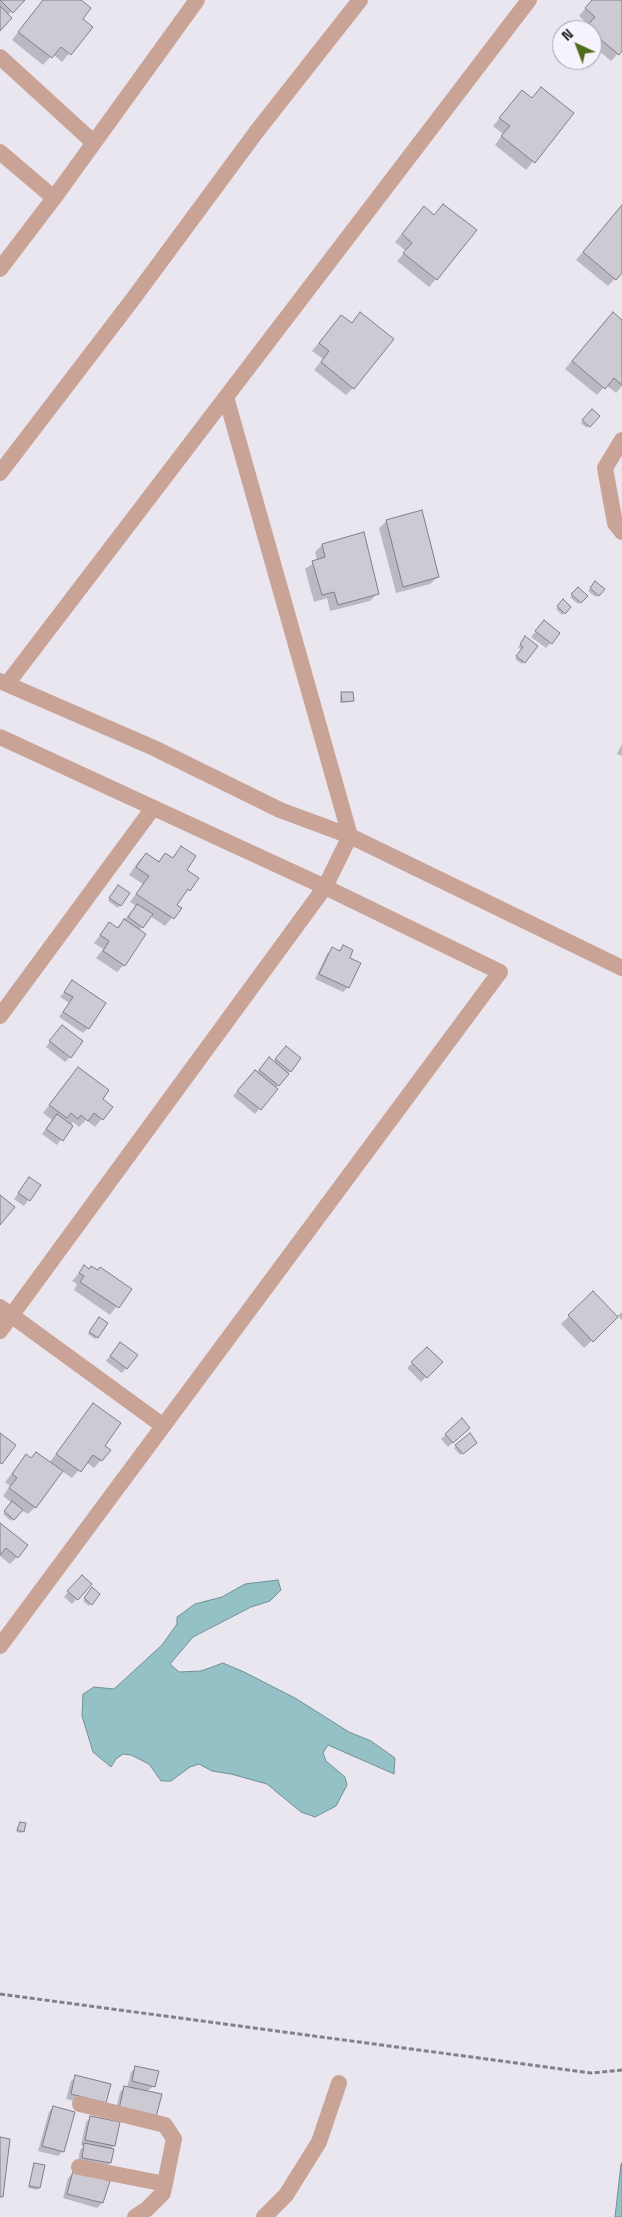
<!DOCTYPE html>
<style>
body{margin:0}
#map{position:relative;width:622px;height:2217px;overflow:hidden;background:#e9e6f0;font-family:"Space Grotesk",sans-serif}
canvas{display:block}
.north{position:absolute;left:552px;top:20px;width:50px;height:50px;box-sizing:border-box;background:#f7f3fd;border:1px solid #a29fa7;border-radius:50%;rotate:317deg;font-size:14px;font-weight:700;line-height:20px;text-align:center;color:#232226}
.north::after{content:'';display:block;margin:auto;width:18px;height:22px;background:#516b1d;clip-path:polygon(50% 0,100% 100%,50% 72%,0 100%)}
</style>
<div id="map">
<canvas width="622" height="2217"></canvas>
<div class="north">N</div>
</div>
<script>
const context = document.querySelector('canvas').getContext('2d');
context.lineJoin = 'round';
function fill(path, color) {
  context.fillStyle = color;
  context.fill(path, 'evenodd');
}
function poly(rows) {
  const path = new Path2D();
  for (const r of rows) {
    path.moveTo(r[0], r[1]);
    for (let i = 2; i < r.length; i += 2) path.lineTo(r[i], r[i + 1]);
  }
  return path;
}
function trace(path, color, width, dash) {
  context.strokeStyle = color;
  context.lineWidth = width;
  context.lineCap = dash ? 'butt' : 'round';
  context.setLineDash(dash || []);
  context.stroke(path);
}
const water = poly([
 [278,1580,281,1590,270,1601,251,1607,193,1637,170,1664,179,1672,201,1671,223,1663,244,1672,295,1698,349,1732,371,1741,395,1758,394,1774,328,1745,323,1753,326,1761,345,1777,347,1785,336,1806,315,1817,301,1812,267,1784,231,1774,212,1771,199,1764,190,1767,171,1781,161,1781,149,1764,131,1755,123,1754,116,1759,111,1767,93,1752,82,1716,83,1694,94,1687,114,1689,162,1645,177,1624,177,1617,195,1604,222,1597,245,1584,278,1580],
 [622,2163,622,2217,615,2217,621,2164,622,2163]
]);
const shadow = poly([
 [0,0,23,0,8,15,0,29],
 [43,0,79,0,81,19,91,27,62,62,53,54,43,65,12,40],
 [592,0,622,0,622,49,611,61,592,45,592,30,584,30,589,25,579,16],
 [541,88,573,114,526,170,495,145,503,134,493,126,522,91,531,99],
 [622,205,622,271,608,286,576,260],
 [417,215,434,216,436,279,429,287,397,261,406,251,395,242],
 [360,314,353,388,346,395,314,370,323,359,312,351,334,324,351,324],
 [605,321,622,322,622,386,616,393,606,385,597,395,565,369],
 [592,411,598,416,587,428,581,423],
 [387,521,438,577,430,584,396,593,379,528],
 [322,545,378,593,370,601,330,611,327,598,314,602,305,569,317,561,315,552],
 [595,583,603,589,596,597,588,591],
 [578,589,586,596,578,604,570,597],
 [563,601,569,607,562,615,556,609],
 [540,627,559,633,546,648,531,637],
 [524,640,536,646,522,664,515,659,522,650,518,647],
 [342,694,353,700,350,702,340,703,340,696],
 [622,744,622,756,617,754],
 [181,848,185,870,198,878,175,905,180,908,165,926,150,916,139,930,124,965,117,972,96,958,103,949,94,943,109,923,117,928,136,906,130,902,143,884,129,875,138,862,146,854,158,862,165,854,171,859],
 [116,889,128,894,118,908,108,901],
 [343,947,348,958,348,987,343,992,315,979,327,954,332,949,338,952],
 [72,982,88,1028,83,1033,59,1017,69,1003,60,997],
 [57,1031,70,1057,65,1062,46,1047],
 [281,1052,290,1071,255,1114,233,1096,250,1076,256,1073,264,1064,273,1062],
 [78,1068,101,1099,111,1107,95,1127,86,1120,79,1127,73,1122,57,1145,42,1134,52,1120,43,1113],
 [29,1178,39,1185,24,1206,14,1199],
 [84,1267,130,1289,110,1315,74,1290,77,1284,72,1281],
 [593,1293,616,1317,622,1312,622,1320,618,1316,584,1348,561,1324],
 [97,1321,97,1337,95,1339,88,1334],
 [120,1344,126,1368,122,1373,106,1361],
 [427,1348,441,1362,421,1382,407,1368],
 [93,1405,103,1446,101,1460,94,1468,86,1462,72,1478,62,1471,35,1507,28,1514,21,1510,11,1521,3,1514,12,1503,3,1496,10,1486,5,1482,26,1456,31,1459,49,1463],
 [462,1420,469,1428,448,1447,441,1439],
 [474,1445,460,1455,454,1448,456,1446],
 [0,1525,17,1557,10,1564,0,1556],
 [77,1581,91,1584,72,1604,64,1597],
 [93,1589,99,1594,89,1606,83,1601],
 [20,1823,23,1831,21,1833,16,1832],
 [136,2067,154,2086,115,2114,120,2092,125,2087,127,2088,131,2072],
 [76,2077,100,2107,66,2099,71,2081],
 [53,2107,63,2151,58,2156,38,2151,49,2112],
 [91,2117,118,2123,114,2146,110,2150,110,2163,105,2168,78,2162,80,2150,84,2146,81,2145,86,2122],
 [34,2164,39,2188,37,2190,28,2188],
 [73,2173,102,2203,97,2208,63,2198,68,2178]
]);
const building = poly([
 [0,0,25,0,13,13,0,0],
 [43,0,81,0,91,8,83,19,93,27,71,55,61,47,52,58,18,32,43,0],
 [592,0,622,0,622,51,619,55,586,27,595,17,585,8,592,0],
 [0,6,12,18,0,31,0,6],
 [541,87,574,113,535,163,501,136,510,126,499,118,522,90,532,98,541,87],
 [443,204,477,230,437,280,403,253,412,243,402,234,424,206,434,215,443,204],
 [622,205,622,273,616,280,583,252,622,205],
 [360,312,394,339,354,389,321,362,329,351,319,343,341,315,352,323,360,312],
 [613,312,622,320,622,385,614,378,605,389,572,361,613,312],
 [592,409,600,416,590,427,582,420,592,409],
 [422,510,439,577,403,587,386,520,422,510],
 [364,532,379,594,338,605,334,592,322,595,312,561,325,557,322,544,364,532],
 [595,581,605,589,599,596,590,588,595,581],
 [578,587,588,596,581,603,571,594,578,587],
 [563,599,571,607,565,614,557,606,563,599],
 [544,620,560,633,552,644,535,631,544,620],
 [525,636,538,646,525,663,516,656,523,647,520,644,525,636],
 [341,692,353,692,354,701,342,702,341,692],
 [181,846,196,856,187,870,199,878,190,891,188,889,177,905,182,908,174,919,136,894,149,876,136,867,146,853,159,862,165,853,173,858,181,846],
 [118,885,130,893,121,906,109,898,118,885],
 [137,904,153,914,143,928,128,917,137,904],
 [124,919,146,934,125,966,103,951,109,941,100,935,109,922,118,928,124,919],
 [343,945,353,950,350,958,361,963,349,988,319,974,332,947,340,951,343,945],
 [72,980,106,1003,89,1029,63,1012,73,997,64,992,72,980],
 [62,1025,83,1041,71,1058,49,1041,62,1025],
 [286,1046,301,1058,291,1072,275,1059,286,1046],
 [269,1057,289,1074,279,1086,259,1070,269,1057],
 [78,1067,109,1090,103,1099,113,1107,103,1120,94,1113,88,1121,81,1115,78,1119,71,1113,67,1118,49,1105,78,1067],
 [255,1070,278,1089,261,1110,237,1091,255,1070],
 [57,1114,73,1126,63,1141,46,1129,57,1114],
 [29,1177,41,1185,30,1201,18,1193,29,1177],
 [0,1195,15,1207,0,1225,0,1195],
 [84,1265,89,1269,91,1266,98,1270,100,1267,132,1289,119,1308,80,1282,84,1276,79,1273,84,1265],
 [593,1291,618,1317,593,1342,568,1315,593,1291],
 [99,1317,108,1323,98,1338,89,1332,99,1317],
 [120,1342,138,1355,127,1369,110,1356,120,1342],
 [427,1347,443,1362,427,1378,411,1362,427,1347],
 [93,1403,121,1423,105,1446,111,1450,102,1461,93,1455,81,1472,56,1454,93,1403],
 [462,1418,470,1428,453,1443,445,1434,462,1418],
 [0,1433,16,1445,2,1464,0,1463,0,1433],
 [470,1433,477,1443,463,1454,455,1445,470,1433],
 [36,1452,63,1471,36,1508,9,1488,17,1478,12,1474,26,1454,31,1458,36,1452],
 [12,1501,23,1510,14,1520,4,1511,12,1501],
 [0,1523,28,1545,18,1558,6,1548,0,1555,0,1523],
 [82,1575,92,1584,78,1600,67,1591,82,1575],
 [92,1587,100,1594,92,1605,84,1598,92,1587],
 [20,1822,26,1823,24,1832,17,1830,20,1822],
 [135,2066,159,2071,155,2087,132,2081,135,2066],
 [75,2075,111,2084,106,2103,71,2094,75,2075],
 [124,2086,162,2094,156,2117,119,2109,124,2086],
 [53,2106,75,2112,64,2152,42,2146,53,2106],
 [90,2116,120,2122,115,2146,85,2140,90,2116],
 [0,2137,10,2139,3,2197,0,2197,0,2137],
 [84,2143,114,2149,111,2163,82,2158,84,2143],
 [34,2163,45,2165,40,2188,29,2186,34,2163],
 [73,2171,110,2181,103,2203,67,2194,73,2171]
]);
const path = poly([
 [0,1994,591,2073,622,2070]
]);
const street = poly([
 [0,57,93,142],
 [0,152,54,198],
 [0,269,54,198,197,0],
 [622,440,605,468,615,523,622,532],
 [0,473,133,299,257,131,360,0],
 [0,681,154,748,280,810,350,836,622,968],
 [7,684,529,0],
 [0,737,325,887,500,972,0,1646],
 [0,1016,153,808],
 [0,1307,162,1425],
 [0,1331,325,887,350,836,226,397],
 [80,2104,165,2125,174,2139,163,2193,147,2209,135,2217],
 [79,2167,165,2184],
 [264,2217,286,2195,319,2142,339,2083]
]);
fill(water, '#93c1c5');
trace(water, '#719195', 1);
fill(shadow, '#0003');
fill(building, '#cdcad3');
trace(building, '#817e87', 1);
trace(path, '#828087', 3, [5, 2.5]);
trace(street, '#caa397', 16);
</script>
